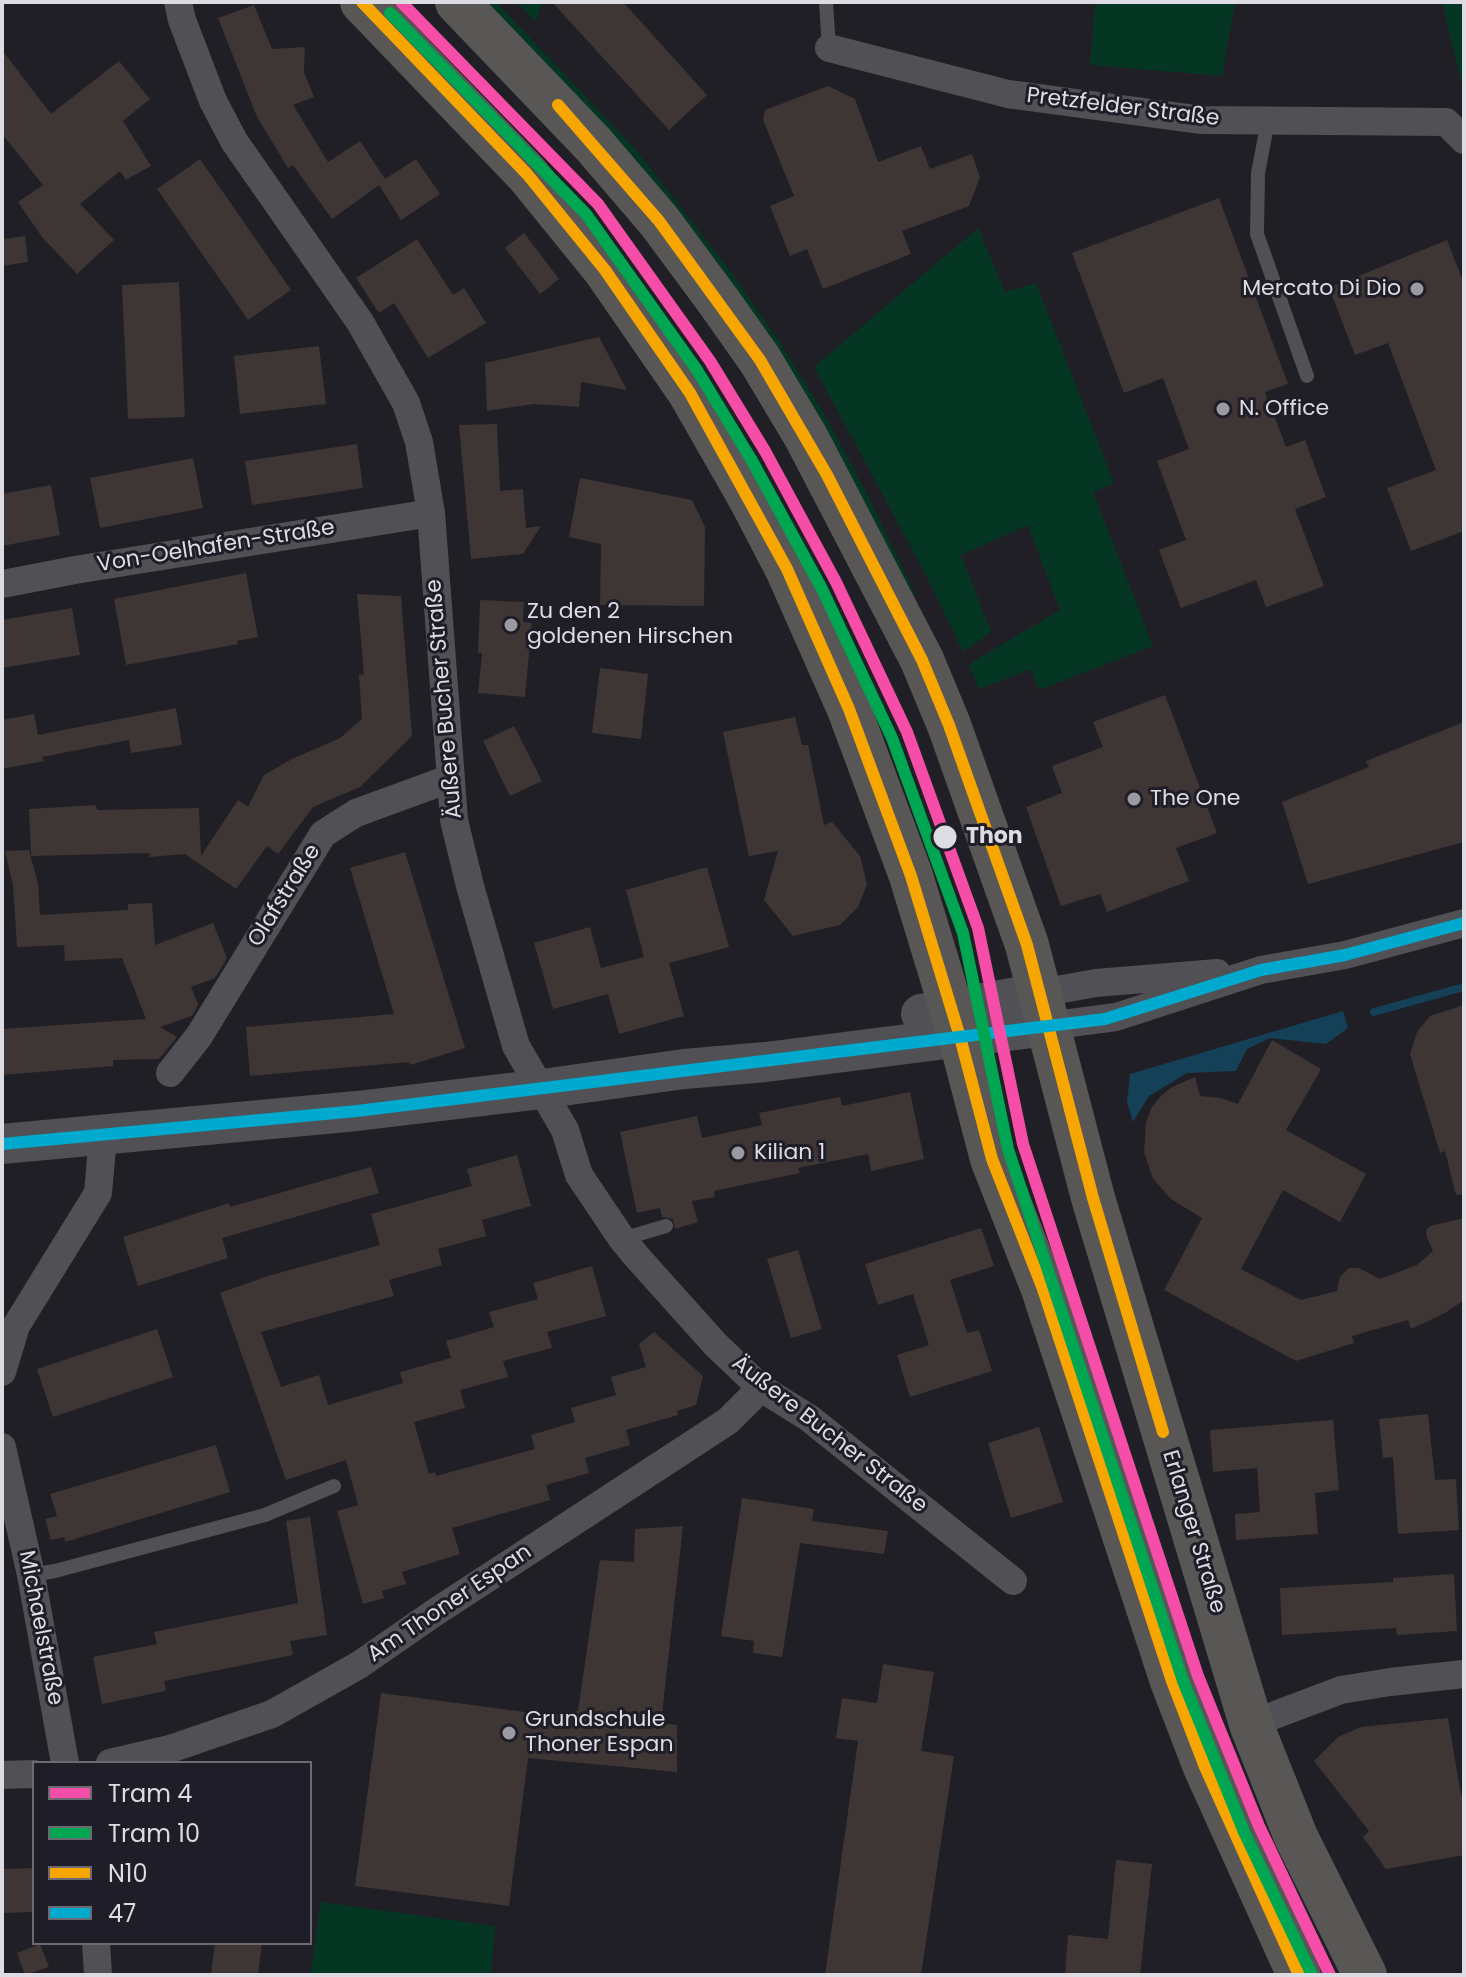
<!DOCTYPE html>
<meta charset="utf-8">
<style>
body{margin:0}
#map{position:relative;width:1466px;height:1977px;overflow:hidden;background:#201f25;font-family:Poppins,sans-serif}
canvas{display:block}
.frame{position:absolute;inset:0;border:4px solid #dddce3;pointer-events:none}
.legend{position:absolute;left:32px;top:1761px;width:280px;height:184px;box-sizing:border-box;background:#1f1d27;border:2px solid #6b6972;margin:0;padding:10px 14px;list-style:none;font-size:24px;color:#dddce3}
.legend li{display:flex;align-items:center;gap:16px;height:40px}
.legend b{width:40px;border:2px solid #6b6972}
</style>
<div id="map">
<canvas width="1466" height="1977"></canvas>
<div class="frame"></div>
<ul class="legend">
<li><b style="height:10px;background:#f54da8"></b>Tram 4</li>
<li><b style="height:10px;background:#00a651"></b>Tram 10</li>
<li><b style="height:10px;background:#f7a600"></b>N10</li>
<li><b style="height:10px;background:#00a9ce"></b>47</li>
</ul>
</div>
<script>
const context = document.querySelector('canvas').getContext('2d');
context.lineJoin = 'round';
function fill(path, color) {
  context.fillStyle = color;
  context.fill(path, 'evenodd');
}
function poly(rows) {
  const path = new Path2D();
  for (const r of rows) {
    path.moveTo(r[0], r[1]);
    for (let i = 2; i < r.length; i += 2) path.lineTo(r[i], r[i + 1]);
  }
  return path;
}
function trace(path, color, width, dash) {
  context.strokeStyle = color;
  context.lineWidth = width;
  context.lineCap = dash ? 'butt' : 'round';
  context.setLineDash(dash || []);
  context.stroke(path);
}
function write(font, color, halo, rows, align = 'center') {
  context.font = font + ' Poppins,sans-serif';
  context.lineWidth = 6;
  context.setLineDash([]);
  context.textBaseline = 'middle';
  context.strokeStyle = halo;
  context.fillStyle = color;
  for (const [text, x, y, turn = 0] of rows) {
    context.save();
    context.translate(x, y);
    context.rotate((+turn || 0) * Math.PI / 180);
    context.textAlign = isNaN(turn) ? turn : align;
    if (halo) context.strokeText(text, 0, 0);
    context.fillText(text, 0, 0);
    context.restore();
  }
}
const green = poly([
 [483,2,496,2,636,150,728,268,779,341,823,412,866,492,915,594,906,598],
 [517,2,542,2,536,22],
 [1095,2,1235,2,1222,76,1090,65],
 [1442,2,1464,2,1464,91,1460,76],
 [978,228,1005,292,1036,283,1114,483,1093,492,1153,646,1039,690,1031,669,979,689,969,664,1060,610,1028,525,961,555,991,632,963,652,925,573,814,367],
 [321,1902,495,1926,491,1975,310,1975]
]);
const water = poly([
 [1343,1011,1348,1028,1326,1044,1270,1038,1247,1049,1236,1071,1187,1073,1149,1096,1133,1122,1127,1102,1130,1074]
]);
const stream = poly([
 [1374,1012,1464,987]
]);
const building = poly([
 [552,2,623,2,707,95,669,130],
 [254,5,272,49,305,47,304,72,314,97,293,105,328,162,360,141,385,179,416,159,440,194,401,220,379,185,332,219,293,165,288,168,257,117,218,18],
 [2,50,51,114,119,61,150,99,123,121,151,166,126,180,120,171,80,204,114,240,77,274,42,237,18,202,43,185,2,134],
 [828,86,855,99,878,162,921,146,930,169,972,154,980,177,969,206,902,231,911,254,823,289,807,249,790,256,770,206,794,196,763,120,765,110],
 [200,159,291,290,248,320,157,189],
 [1219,198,1288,384,1265,392,1286,447,1305,440,1326,497,1295,509,1324,586,1266,607,1256,580,1181,608,1159,550,1186,540,1157,461,1189,449,1163,378,1124,393,1072,253],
 [524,233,559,279,540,294,505,248],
 [25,236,28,262,2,266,2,239],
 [417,239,453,295,464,288,486,323,428,358,394,303,379,313,356,278],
 [1447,240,1464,284,1464,531,1411,551,1387,488,1436,470,1388,343,1355,355,1329,288],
 [179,282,185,417,128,419,122,285],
 [599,337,627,390,581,382,579,407,534,404,487,411,485,363],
 [319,346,326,404,240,414,234,356],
 [497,424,500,491,523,489,526,528,541,526,523,554,471,559,459,425],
 [357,444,363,488,252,505,245,461],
 [193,458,203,508,100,528,90,478],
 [580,478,692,500,705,527,704,606,600,605,601,544,569,537],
 [51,485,60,535,2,546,2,494],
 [246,573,258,637,237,641,238,644,126,665,114,599],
 [357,594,401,596,412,736,360,787,313,807,278,854,267,846,236,889,185,854,150,857,149,853,31,856,29,809,96,805,97,810,199,808,201,856,238,800,248,807,264,775,292,759,340,738,362,719,359,675,364,674],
 [480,600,524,602,523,622,532,623,525,697,478,693,482,653,478,653],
 [72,608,80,655,2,668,2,620],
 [600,668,648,674,641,739,592,733],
 [1165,695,1217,833,1176,848,1189,881,1107,912,1100,894,1061,906,1026,807,1062,793,1052,766,1103,747,1093,722],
 [176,708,182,745,131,753,129,740,42,757,44,761,2,769,2,720,34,714,38,735],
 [795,717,802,745,808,745,824,825,832,822,860,856,867,884,858,907,840,925,793,936,764,900,778,851,749,856,723,732],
 [1464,722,1464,842,1308,884,1282,802,1369,767,1366,761],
 [514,726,542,781,510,796,483,741],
 [29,850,38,884,40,915,128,910,128,904,152,903,155,945,213,923,227,958,215,978,191,987,198,1004,192,1016,160,1027,177,1037,159,1059,113,1060,113,1066,2,1075,2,1029,146,1019,122,958,65,961,64,945,17,947,13,885,5,851],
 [405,852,465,1048,410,1065,409,1062,250,1076,246,1027,394,1014,350,868],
 [707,867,729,947,669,963,684,1016,619,1034,608,994,553,1009,534,943,590,927,601,968,644,957,626,890],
 [1464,1005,1464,1194,1456,1195,1445,1151,1440,1153,1410,1054,1417,1032,1430,1016],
 [1272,1040,1321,1069,1286,1130,1366,1174,1340,1222,1283,1190,1241,1269,1301,1300,1337,1291,1340,1277,1349,1268,1359,1268,1380,1279,1417,1265,1433,1251,1427,1238,1426,1230,1430,1226,1464,1218,1464,1300,1445,1313,1411,1329,1408,1320,1352,1336,1354,1343,1296,1361,1164,1290,1202,1218,1171,1199,1153,1179,1144,1152,1146,1122,1152,1107,1161,1096,1172,1087,1195,1077,1200,1096,1221,1098,1238,1104],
 [910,1092,924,1159,871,1171,868,1154,798,1168,800,1173,714,1191,715,1197,692,1201,698,1222,675,1229,673,1219,662,1217,660,1208,637,1213,620,1132,697,1116,702,1138,762,1125,759,1113,840,1097,842,1106],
 [517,1155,531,1206,482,1220,486,1236,438,1249,442,1265,389,1280,394,1296,261,1332,281,1387,319,1375,328,1405,403,1383,400,1372,451,1358,446,1341,494,1327,489,1312,538,1299,533,1283,592,1266,606,1316,547,1332,552,1348,503,1361,508,1377,460,1390,465,1408,414,1422,429,1474,435,1472,436,1476,535,1449,531,1435,575,1422,571,1408,616,1395,611,1377,646,1367,639,1344,654,1332,703,1376,696,1405,677,1411,678,1415,626,1430,630,1445,585,1458,589,1473,546,1485,550,1500,452,1528,460,1554,402,1572,406,1584,382,1591,384,1598,363,1604,337,1511,358,1505,346,1460,286,1480,220,1293,268,1276,380,1245,371,1214,472,1186,467,1169],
 [371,1167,379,1193,222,1238,228,1258,138,1286,123,1237,229,1203,230,1207],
 [981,1228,994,1266,950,1280,967,1333,979,1330,992,1371,910,1397,897,1355,929,1345,913,1294,878,1305,865,1264],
 [798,1250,822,1329,791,1338,767,1259],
 [157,1329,173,1377,53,1417,37,1369],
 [1428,1414,1435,1480,1456,1479,1459,1530,1398,1534,1393,1457,1383,1458,1379,1419],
 [1333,1420,1339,1490,1315,1493,1318,1534,1236,1540,1235,1514,1260,1512,1257,1468,1213,1472,1210,1430],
 [1039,1427,1063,1502,1011,1518,988,1443],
 [216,1445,230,1492,65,1542,64,1537,51,1540,45,1519,57,1516,50,1494],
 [742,1498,814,1509,812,1521,888,1531,884,1554,800,1543,782,1657,753,1653,754,1641,721,1636],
 [310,1517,327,1635,290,1641,293,1655,164,1681,166,1691,102,1704,93,1657,157,1644,154,1632,298,1603,286,1521],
 [683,1526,661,1723,677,1725,677,1772,528,1758,509,1906,355,1886,381,1693,548,1715,578,1711,600,1560,634,1562,635,1529],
 [1454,1574,1457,1631,1397,1635,1396,1628,1282,1635,1280,1588,1393,1582,1393,1578],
 [883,1664,934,1672,921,1751,954,1756,921,1975,825,1975,858,1741,836,1738,842,1698,877,1703],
 [1448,1718,1461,1795,1464,1795,1464,1855,1386,1869,1363,1837,1369,1831,1314,1761,1338,1737,1361,1727],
 [1116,1860,1152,1864,1140,1975,1065,1975,1068,1935,1108,1939],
 [34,1868,34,1912,2,1913,2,1869],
 [215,1943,262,1943,258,1975,211,1975],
 [40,1944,49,1967,25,1975,17,1953]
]);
const lane = poly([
 [826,2,829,48],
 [1268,121,1258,173,1257,234,1307,376],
 [622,1239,666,1226],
 [31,1575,55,1571,265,1515,334,1486]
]);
const street = poly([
 [178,2,182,20,213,101,234,141,360,322,406,403,419,442,431,513,454,820,470,886,516,1046,565,1130,579,1175,622,1239,637,1257,715,1344,761,1388,809,1418,1013,1581],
 [829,48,1008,94,1202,120,1446,122,1464,140],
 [2,584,75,570,431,513],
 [1040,993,1096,983,1217,973],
 [1048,1026,1116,1017,1261,970,1345,955,1464,923],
 [170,1073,199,1036,323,834,356,813,449,779],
 [2,1372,16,1326,98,1193,103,1137],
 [2,1447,31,1575,65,1763],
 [1251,1724,1341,1690,1390,1682,1464,1674],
 [110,1763,170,1749,272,1714,359,1665,434,1613,728,1421,761,1388],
 [2,1775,34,1774],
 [96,1943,98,1975]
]);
const secondary = poly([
 [921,1014,1040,993],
 [2,1144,357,1111,542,1089,684,1069,766,1062,1048,1026]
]);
const primary = poly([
 [362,2,527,174,605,270,690,393,750,498,787,569,849,709,911,876,960,1037,992,1159,1043,1289,1172,1681,1205,1767,1299,1975],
 [457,2,593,144,659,221,719,302,760,360,806,437,922,660,949,725,1027,945,1093,1198,1251,1724,1296,1837,1365,1975]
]);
const bus1 = poly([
 [362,2,527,174,605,270,690,393,787,569,849,709,911,876,960,1037,992,1159,1043,1289,1172,1681,1205,1767,1299,1975],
 [558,105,659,221,760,360,827,475,922,660,949,725,1027,945,1093,1198,1163,1432]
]);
const bus2 = poly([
 [2,1144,357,1111,1105,1019,1261,970,1345,955,1464,923]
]);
const tram1 = poly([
 [401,2,598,204,710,361,765,451,836,582,907,732,978,928,1023,1144,1198,1676,1259,1826,1330,1975]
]);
const tram2 = poly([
 [390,13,586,214,697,370,751,459,822,589,892,738,963,933,1008,1149,1183,1681,1244,1832,1312,1975]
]);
const markers = [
 [1417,289,8,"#9b9aa0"],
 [1223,409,8,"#9b9aa0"],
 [511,625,8,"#9b9aa0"],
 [1134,799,8,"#9b9aa0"],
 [945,837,13,"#dddce3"],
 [738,1153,8,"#9b9aa0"],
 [509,1733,8,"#9b9aa0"]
];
const streetNames = [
 ["Pretzfelder Straße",1123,108,7],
 ["Von-Oelhafen-Straße",216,547,-9],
 ["Äußere Bucher Straße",445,699,-95],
 ["Olafstraße",285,896,-58],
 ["Äußere Bucher Straße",829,1435,38],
 ["Erlanger Straße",1193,1532,73],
 ["Am Thoner Espan",450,1604,-34],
 ["Michaelstraße",40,1628,79]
];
const poiNames = [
 ["Mercato Di Dio",1401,289,"right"],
 ["N. Office",1239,409],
 ["Zu den 2",527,612],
 ["goldenen Hirschen",527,637],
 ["The One",1150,799],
 ["Kilian 1",754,1153],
 ["Grundschule",525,1720],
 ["Thoner Espan",525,1745]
];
const stopNames = [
 ["Thon",966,837]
];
fill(green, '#053624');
fill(water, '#144058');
trace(stream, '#144058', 8);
fill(building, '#3d3634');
trace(lane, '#515055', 14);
trace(street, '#515055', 28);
trace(secondary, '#515055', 40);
trace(primary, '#595656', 44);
trace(bus1, '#f7a600', 12);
trace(bus2, '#00a9ce', 12);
trace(tram1, '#f54da8', 12);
trace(tram2, '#00a651', 12);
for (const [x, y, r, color] of markers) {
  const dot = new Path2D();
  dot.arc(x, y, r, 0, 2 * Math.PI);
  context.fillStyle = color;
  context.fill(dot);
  trace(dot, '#1f1d27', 3);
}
write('22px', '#dddce3', '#1f1d27', streetNames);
write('22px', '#dddce3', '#1f1d27', poiNames, 'left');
write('bold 22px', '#dddce3', '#1f1d27', stopNames, 'left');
</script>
